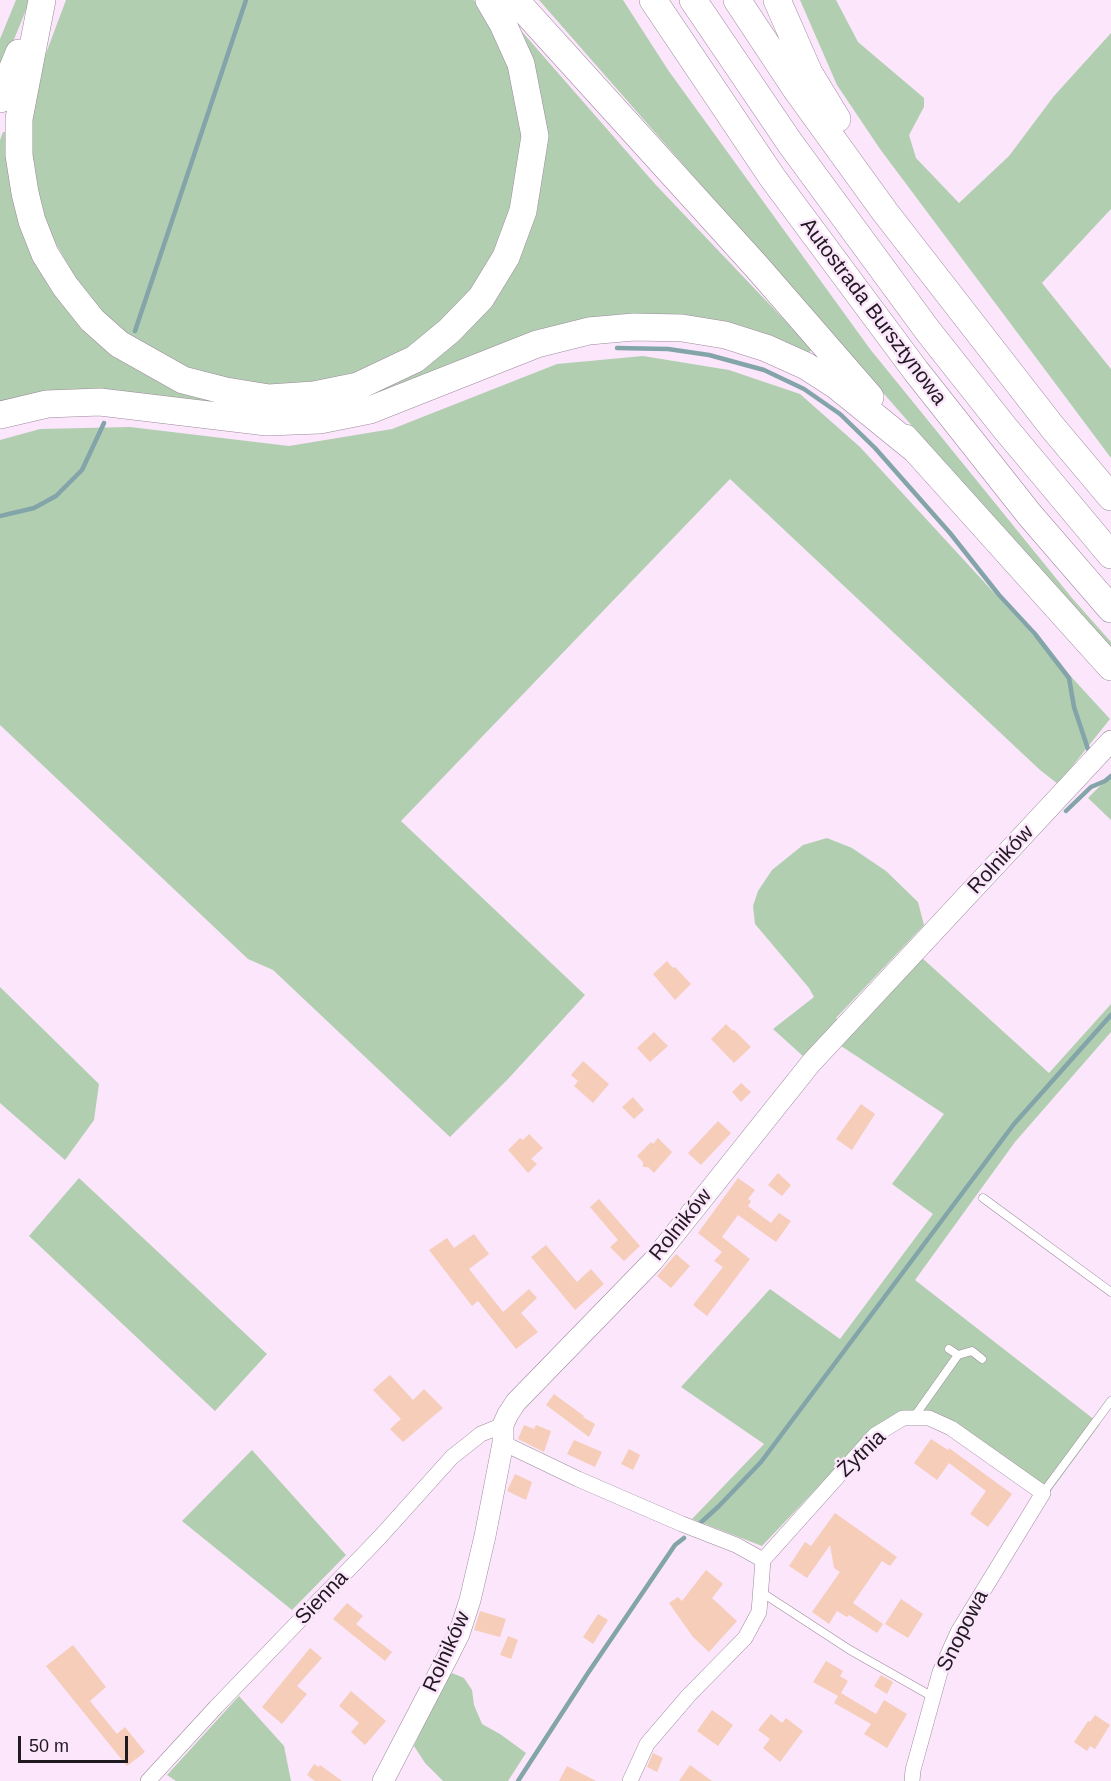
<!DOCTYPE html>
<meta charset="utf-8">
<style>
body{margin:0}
#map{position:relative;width:1111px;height:1781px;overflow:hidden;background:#fbe6fb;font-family:Arial,sans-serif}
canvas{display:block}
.scale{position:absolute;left:18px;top:1736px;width:110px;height:27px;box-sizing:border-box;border:3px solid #201920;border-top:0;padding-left:8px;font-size:18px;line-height:21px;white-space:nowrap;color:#201920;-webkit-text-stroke:4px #fbe6fb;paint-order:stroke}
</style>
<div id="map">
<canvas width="1111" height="1781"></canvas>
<div class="scale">50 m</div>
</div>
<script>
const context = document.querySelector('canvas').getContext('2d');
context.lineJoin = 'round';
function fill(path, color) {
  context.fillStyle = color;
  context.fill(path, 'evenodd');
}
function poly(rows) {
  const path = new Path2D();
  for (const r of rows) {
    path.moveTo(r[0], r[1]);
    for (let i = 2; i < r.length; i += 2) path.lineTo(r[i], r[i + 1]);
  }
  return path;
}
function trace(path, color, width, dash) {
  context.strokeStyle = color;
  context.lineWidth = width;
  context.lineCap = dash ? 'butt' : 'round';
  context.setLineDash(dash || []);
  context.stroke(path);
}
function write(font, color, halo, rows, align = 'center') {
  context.font = font + ' Arial,sans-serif';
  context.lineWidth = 5;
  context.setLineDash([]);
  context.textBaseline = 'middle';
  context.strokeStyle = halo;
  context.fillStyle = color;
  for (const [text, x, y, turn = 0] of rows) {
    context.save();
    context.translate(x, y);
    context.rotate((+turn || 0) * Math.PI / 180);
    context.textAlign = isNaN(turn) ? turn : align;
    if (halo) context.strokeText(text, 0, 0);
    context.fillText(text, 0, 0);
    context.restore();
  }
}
const green = poly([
 [16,0,30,0,0,74,0,39],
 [66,0,474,0,504,45,523,141,517,193,499,245,480,278,450,316,415,344,349,378,265,388,189,373,138,346,87,298,52,237,36,192,30,144,33,102,42,64],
 [539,0,623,0,668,70,870,349,1072,598,1111,642,1111,653],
 [800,0,836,0,858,42,924,98,924,107,909,135,916,158,959,203,1009,156,1054,96,1111,33,1111,209,1042,283,1111,369,1111,458,880,149,837,85],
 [517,26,655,184,812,349,808,354,675,314,621,314,566,324,395,390,320,408,0,402,0,140,3,132,9,132,56,292,244,404,422,363,530,215],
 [643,356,729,370,800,394,860,447,1110,719,1058,784,1040,770,730,479,401,821,585,995,508,1079,450,1137,273,970,248,959,0,725,0,440,40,429,130,427,289,446,392,429,557,364],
 [1111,775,1111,820,1088,798],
 [827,838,852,848,886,871,918,902,924,925,836,1018,848,1031,921,957,1049,1073,1111,1004,1111,1032,1015,1142,915,1280,1100,1424,1050,1492,930,1414,871,1431,762,1546,692,1519,764,1444,681,1387,770,1289,840,1339,933,1214,892,1184,944,1114,826,1036,804,1057,773,1029,814,997,809,988,755,924,753,906,758,891,772,870,803,845],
 [0,987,99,1084,94,1120,65,1160,0,1103],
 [79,1178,267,1354,215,1411,29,1236],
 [252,1450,346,1555,292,1610,182,1521],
 [452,1673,464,1678,472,1690,474,1705,482,1724,500,1734,526,1753,508,1781,443,1781,425,1763,414,1746,443,1682],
 [239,1696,284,1746,291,1781,176,1781,167,1775]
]);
const stream = poly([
 [135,331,246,0],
 [617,348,668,349,709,355,764,370,804,389,840,414,875,448,950,533,999,595,1035,634,1069,678,1074,707,1088,749],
 [0,516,34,508,56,496,82,470,104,423],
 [1066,811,1091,787,1105,781,1111,776],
 [697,1526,719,1506,761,1462,1014,1124,1111,1015],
 [518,1781,588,1673,675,1545,684,1538]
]);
const building = poly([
 [667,961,673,968,675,967,691,984,675,1000,653,974],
 [726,1024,733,1031,734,1030,751,1047,734,1063,711,1039],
 [654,1032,668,1046,650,1062,637,1048],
 [583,1061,609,1084,593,1103,574,1086,578,1081,571,1075],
 [741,1083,751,1092,741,1102,732,1092],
 [633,1097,644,1110,634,1119,622,1107],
 [861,1104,875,1114,852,1150,836,1139],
 [718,1121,731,1133,701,1165,688,1153],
 [529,1134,543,1148,531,1159,537,1164,528,1173,508,1150,520,1138,523,1140],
 [658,1138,672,1152,654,1173,648,1167,643,1167,643,1162,637,1156,651,1142,653,1144],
 [778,1173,791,1185,782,1196,768,1185],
 [738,1178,755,1190,748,1199,751,1201,748,1206,771,1223,779,1213,791,1221,776,1242,738,1215,722,1237,750,1259,707,1316,693,1305,723,1267,714,1261,722,1252,698,1233],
 [599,1199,640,1246,624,1261,610,1247,618,1240,590,1207],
 [474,1234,489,1254,469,1269,503,1312,529,1289,537,1298,521,1313,538,1332,516,1349,478,1301,472,1306,429,1250,447,1238,454,1248],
 [546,1245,577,1282,591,1269,604,1284,575,1310,531,1257],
 [676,1254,690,1266,671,1288,657,1276],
 [390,1375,413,1400,424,1389,443,1408,403,1442,390,1429,401,1419,373,1390],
 [554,1394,584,1416,583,1417,595,1424,589,1437,546,1405],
 [524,1425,534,1429,536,1425,551,1431,544,1452,518,1439],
 [931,1439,948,1450,949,1448,1012,1494,988,1527,970,1514,986,1491,949,1463,937,1480,914,1463],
 [574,1440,602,1452,595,1467,567,1454],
 [629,1449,640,1455,633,1470,621,1464],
 [515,1474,532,1482,526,1500,507,1491],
 [835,1513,897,1557,890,1566,882,1561,853,1603,883,1624,877,1633,849,1615,847,1617,837,1611,829,1624,812,1612,840,1572,834,1568,830,1545,807,1578,789,1566,805,1542,811,1546],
 [706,1570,723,1584,712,1598,737,1621,709,1652,693,1637,669,1603,678,1597,682,1601],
 [901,1599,923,1614,908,1638,885,1624],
 [347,1603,363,1616,356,1624,392,1652,385,1661,333,1619],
 [480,1611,506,1619,500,1637,474,1630],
 [598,1614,608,1620,593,1644,583,1637],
 [508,1636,518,1640,511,1659,500,1655],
 [73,1645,106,1687,90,1701,117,1734,125,1727,145,1752,127,1766,46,1666],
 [310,1648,322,1658,297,1686,307,1694,282,1724,262,1707],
 [826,1661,843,1671,840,1676,848,1681,841,1693,876,1714,884,1700,907,1714,887,1748,864,1734,871,1724,834,1703,838,1696,813,1682],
 [881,1675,893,1682,887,1694,874,1686],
 [351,1691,386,1721,365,1745,351,1732,359,1723,339,1706],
 [712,1710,733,1725,718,1746,697,1731],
 [771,1714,782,1723,786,1718,803,1731,780,1762,763,1748,770,1739,758,1730],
 [1095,1715,1110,1725,1095,1749,1090,1746,1087,1751,1074,1742,1088,1721,1090,1722],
 [653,1753,663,1758,657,1772,647,1767],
 [314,1764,319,1767,320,1765,342,1781,315,1781,307,1775],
 [690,1765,712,1781,679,1781],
 [567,1766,596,1781,559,1781]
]);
const lane = poly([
 [983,1198,1111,1292],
 [949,1349,958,1355],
 [914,1417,958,1355,972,1351,982,1359],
 [1043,1493,1111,1401],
 [761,1592,850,1650,933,1697]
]);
const street = poly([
 [503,1443,578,1479,682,1524,736,1545,763,1560,759,1612,745,1638,689,1695,647,1744,630,1781],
 [763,1560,875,1435,903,1418,929,1418,951,1428,1043,1493,958,1632,940,1672,913,1770,912,1781],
 [148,1781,216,1707,380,1537,452,1457,481,1434,503,1425]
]);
const secondary = poly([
 [383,1781,447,1658,459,1634,470,1600,485,1536,503,1443,503,1425,508,1414,516,1402,653,1261,811,1063,1111,741]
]);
const highway = poly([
 [42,0,19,119,19,155,25,193,32,221,45,254,65,286,92,320,119,344,183,380,226,391,269,398,314,395,358,386,415,359,449,331,481,298,506,257,523,211,535,136,521,64,503,24,489,0],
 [515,0,757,267,870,397],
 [653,0,772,177,916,371,1029,514,1111,609],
 [693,0,790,143,928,331,1004,427,1111,555],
 [737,0,796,89,885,212,1053,428,1111,497],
 [777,0,809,73,837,119],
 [0,99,19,53],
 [0,415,47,404,100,402,267,422,320,420,370,410,537,344,589,331,634,327,682,328,725,335,766,348,806,366,837,386,916,450],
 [905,438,1111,667]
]);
const streetNames = [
 ["Autostrada Bursztynowa",873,312,53],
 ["Rolników",1001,860,-47],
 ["Rolników",681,1225,-51],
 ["Żytnia",862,1454,-44],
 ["Sienna",322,1598,-46],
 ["Snopowa",963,1631,-63],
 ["Rolników",447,1652,-66]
];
fill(green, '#b1cfb0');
trace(stream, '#83a4a9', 4.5);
fill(building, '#f5cdb9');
trace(lane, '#9c899c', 9);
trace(street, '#9c899c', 16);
trace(secondary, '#9c899c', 22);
trace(highway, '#9c899c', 28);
trace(lane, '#fff', 8);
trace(street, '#fff', 15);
trace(secondary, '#fff', 21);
trace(highway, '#fff', 27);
write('21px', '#201920', '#fbe6fb', streetNames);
</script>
